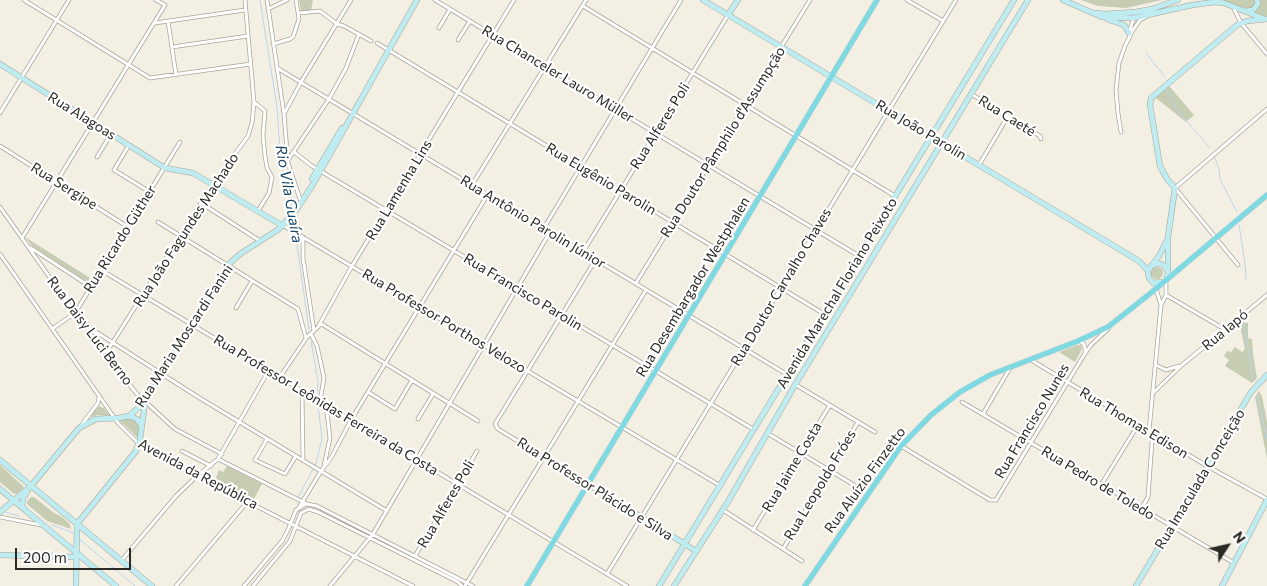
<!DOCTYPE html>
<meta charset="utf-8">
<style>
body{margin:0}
#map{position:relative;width:1267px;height:586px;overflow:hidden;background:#f4efe3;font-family:Commissioner,sans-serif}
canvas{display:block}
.north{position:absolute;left:1202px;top:521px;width:50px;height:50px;-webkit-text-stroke:4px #fff;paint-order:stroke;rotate:55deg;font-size:14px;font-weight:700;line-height:20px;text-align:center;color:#2a2924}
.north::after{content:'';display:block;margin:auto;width:18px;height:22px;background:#2a2924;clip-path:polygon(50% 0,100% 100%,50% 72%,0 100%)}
.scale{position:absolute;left:15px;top:548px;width:116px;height:22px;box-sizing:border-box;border:2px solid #2a2924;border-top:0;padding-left:6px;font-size:15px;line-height:18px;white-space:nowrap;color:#2a2924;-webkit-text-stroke:4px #fff;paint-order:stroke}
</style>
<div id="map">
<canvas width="1267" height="586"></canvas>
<div class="north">N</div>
<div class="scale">200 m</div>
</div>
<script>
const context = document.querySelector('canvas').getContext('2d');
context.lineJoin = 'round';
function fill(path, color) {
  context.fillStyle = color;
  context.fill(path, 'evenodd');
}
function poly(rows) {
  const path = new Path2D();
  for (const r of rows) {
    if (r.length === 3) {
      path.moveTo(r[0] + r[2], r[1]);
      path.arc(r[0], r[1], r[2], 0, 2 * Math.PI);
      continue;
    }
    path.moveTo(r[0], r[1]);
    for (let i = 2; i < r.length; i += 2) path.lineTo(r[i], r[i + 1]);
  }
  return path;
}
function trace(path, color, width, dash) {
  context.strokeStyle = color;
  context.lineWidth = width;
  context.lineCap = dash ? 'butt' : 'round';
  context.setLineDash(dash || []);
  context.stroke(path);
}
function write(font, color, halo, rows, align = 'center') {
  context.font = font + ' Commissioner,sans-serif';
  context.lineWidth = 4.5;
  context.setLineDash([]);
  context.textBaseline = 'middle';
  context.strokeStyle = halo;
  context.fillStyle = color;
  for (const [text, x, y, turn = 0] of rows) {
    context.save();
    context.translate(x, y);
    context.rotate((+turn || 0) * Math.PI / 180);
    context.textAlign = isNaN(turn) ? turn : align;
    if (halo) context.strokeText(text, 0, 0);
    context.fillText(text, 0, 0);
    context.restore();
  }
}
const green = poly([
 [299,0,313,0,311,10,301,11],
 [1081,0,1162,0,1126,8,1098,6],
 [1221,0,1255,0,1255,4,1252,9,1247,9],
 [1260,0,1267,0,1267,17,1255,15,1254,13,1258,9],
 [1166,86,1170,87,1194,115,1186,122,1156,98,1152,102,1152,99],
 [25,237,90,278,88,282,31,245],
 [1157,273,6],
 [1239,322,1248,323,1248,338,1252,339,1253,354,1257,378,1252,383,1225,366,1229,360,1224,356,1227,351,1231,352,1235,347,1242,352,1245,349],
 [1077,345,1081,345,1082,349,1075,362,1059,352],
 [1259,391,1262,396,1267,422,1267,459,1255,397],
 [99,406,104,408,110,416,98,415,87,418],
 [129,418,137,421,139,427,138,438,119,420],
 [0,465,24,487,17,494,13,493,0,482],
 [227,466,262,484,254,499,215,480,219,470,223,472],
 [31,497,34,497,54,513,62,517,70,524,71,529,47,521,27,504,27,501]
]);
const stream = poly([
 [260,0,277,107,281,166,291,189,292,211],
 [1146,53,1165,77],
 [1166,89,1178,111,1210,148],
 [1215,158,1219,169,1220,179,1237,212],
 [293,217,309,329],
 [1239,225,1245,263,1246,279],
 [1244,322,1253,380],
 [311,341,318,382,317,394],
 [1257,395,1267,439],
 [315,466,322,439,318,405],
 [299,496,313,469],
 [5,512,19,516],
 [52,525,71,532,75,535],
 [78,538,135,586]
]);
const street = poly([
 [24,0,150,78,251,64],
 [245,0,254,102,265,111,263,136,265,156,267,168,272,177,269,193,258,211],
 [267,0,284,114,288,163,301,202],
 [435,0,859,256],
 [907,0,943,21],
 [583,6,895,196],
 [1233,7,1241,23,1267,54],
 [268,9,287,0],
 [299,13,320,11,337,24,344,26,371,41],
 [168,21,176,75],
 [155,23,245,10],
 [439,28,450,9],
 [1129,33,1134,17],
 [458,40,470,21],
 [377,43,824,314],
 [273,44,290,39,293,37,299,19,296,0],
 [172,47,248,36],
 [277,68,788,375],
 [971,94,1040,136,1041,139],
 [0,113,69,0],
 [284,114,301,82,351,0],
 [1121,132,1118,113,1116,90,1119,63,1125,46,1133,30,1140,20,1146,17],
 [129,145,114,170,150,192],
 [0,146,128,227],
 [294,152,312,166,753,429],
 [97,157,111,134],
 [288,160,329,99,346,68,359,34],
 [979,165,1008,116],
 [472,185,586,0],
 [201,203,260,241],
 [0,207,75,313,93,330,113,364,137,394,175,429,222,454],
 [158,222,298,309,306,338],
 [284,226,719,485],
 [544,228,681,0],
 [303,237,303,258,314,331],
 [22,238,165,5,156,0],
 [31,248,91,287],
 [583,252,728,15],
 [0,254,118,423,139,444,160,457,413,586],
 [1238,265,1175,188,1267,109],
 [101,270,627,586],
 [636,283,810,0],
 [1156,289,1161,305],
 [1166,295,1226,330],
 [236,308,252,281],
 [320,323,478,421],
 [52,329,75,313,180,142],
 [93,330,198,397,387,511],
 [311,334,317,346,324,378,320,401],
 [1078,341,1083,343,1085,347,1085,354],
 [106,353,213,184,248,136,252,123,254,102],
 [1031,360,1207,466,1267,499],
 [1156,365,1166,370,1179,366],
 [280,377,307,337,318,327,352,266,514,0],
 [796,385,875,432],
 [302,390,303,460],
 [368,392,395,409,412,380],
 [1154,392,1182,365,1267,295],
 [962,402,1234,563],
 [983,414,1010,368],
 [418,419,433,394],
 [80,427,98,403,99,397],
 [1149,431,1161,305,1166,295,1166,281],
 [767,433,859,488],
 [267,439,255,460,285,474,296,456],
 [901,446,990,500,996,500,1084,355,1091,345,1109,328],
 [182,451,211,466],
 [218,459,307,504,317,506,473,586],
 [324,466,330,438,326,405],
 [588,484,498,429,495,424,596,259],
 [1101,485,1138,425],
 [298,509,321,471,331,458,351,420,488,194],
 [1141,509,1148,497,1152,442,1156,435],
 [723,510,802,561],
 [0,517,41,525],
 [753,530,830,405],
 [783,549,858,422],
 [415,556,477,451],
 [122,560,176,496,197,476,218,459,269,370],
 [607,574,956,0],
 [176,586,248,501],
 [244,586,282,541,288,530,296,510,306,504],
 [253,586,290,541,301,513,309,509,318,512,458,582,462,586],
 [330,586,373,534,550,232],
 [465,586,646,290]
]);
const secondary = poly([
 [703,0,1139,261,1148,271],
 [1063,0,1102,17,1134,18,1192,5,1215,2,1224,3,1262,18],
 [1245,11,1253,10,1258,4,1257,0],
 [1095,13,1105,14,1136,12,1152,9,1178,0],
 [728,15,738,0],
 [1107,19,1124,25,1129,33],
 [0,64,165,168,193,173,283,226],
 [312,179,342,128],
 [1153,264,1159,256,1167,240],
 [1166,280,1168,274,1168,237,1175,188,1167,179,1160,166,1150,105,1151,98,1237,25,1247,21,1267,19],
 [1163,282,1153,283,1149,278,1148,271,1151,266,1157,263,1163,265,1167,270],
 [129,416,137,419,141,425],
 [0,460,152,586],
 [588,484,696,551],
 [0,489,116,586],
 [22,507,23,499,28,490],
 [0,512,31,486,79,428,96,419,119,418,129,416,145,402,230,263,240,254,279,229,296,210,312,186,417,0],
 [0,555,76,557],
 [76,586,77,524,136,451,140,439,145,403],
 [659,586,1014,0],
 [674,586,729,500,795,385,1028,0],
 [1136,586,1251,392,1267,375],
 [1222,586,1267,500]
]);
const primary = poly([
 [527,586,877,0],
 [805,586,901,446,931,415,960,392,990,375,1078,341,1108,327,1152,292,1267,195]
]);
const streetNames = [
 ["Rua Chanceler Lauro Müller",558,74,31],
 ["Rua Alagoas",82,116,32],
 ["Rua Caeté",1007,116,32],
 ["Rua Alferes Poli",660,126,-58],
 ["Rua João Parolin",921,130,31],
 ["Rua Doutor Pâmphilo d'Assumpção",723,142,-58],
 ["Rua Eugênio Parolin",601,179,31],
 ["Rua Sergipe",64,186,32],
 ["Rua Lamenha Lins",399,190,-59],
 ["Rua Antônio Parolin Júnior",533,222,31],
 ["Rua João Fagundes Machado",186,230,-57],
 ["Rua Ricardo Güther",120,239,-58],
 ["Rua Desembargador Westphalen",693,287,-59],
 ["Rua Doutor Carvalho Chaves",781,287,-59],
 ["Rua Francisco Parolin",523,292,31],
 ["Avenida Marechal Floriano Peixoto",837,293,-59],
 ["Rua Professor Porthos Velozo",444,321,31],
 ["Rua Iapó",1225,330,-40],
 ["Rua Daisy Luci Berno",90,331,53],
 ["Rua Maria Moscardi Fanini",184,336,-57],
 ["Rua Professor Leônidas Ferreira da Costa",326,405,31],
 ["Rua Francisco Nunes",1032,421,-59],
 ["Rua Thomas Edison",1134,423,31],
 ["Rua Jaime Costa",792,467,-59],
 ["Avenida da República",198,474,28],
 ["Rua Imaculada Conceição",1200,479,-59],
 ["Rua Aluízio Finzetto",865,480,-54],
 ["Rua Pedro de Toledo",1098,483,31],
 ["Rua Leopoldo Fróes",820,485,-59],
 ["Rua Professor Plácido e Silva",595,489,32],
 ["Rua Alferes Poli",446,504,-60]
];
const waterNames = [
 ["Rio Vila Guaíra",289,194,80]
];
fill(green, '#c6cdb3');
trace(stream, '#bad5ed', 1);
trace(street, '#a9a599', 4.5);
trace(secondary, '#a9a599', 6);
trace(primary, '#d0d0cf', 6);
trace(street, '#fff', 3);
trace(secondary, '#beecf1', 5);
trace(primary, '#7ddae3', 5);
write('14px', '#2a2924', '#fff', streetNames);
write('italic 15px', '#194667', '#fff', waterNames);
</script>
